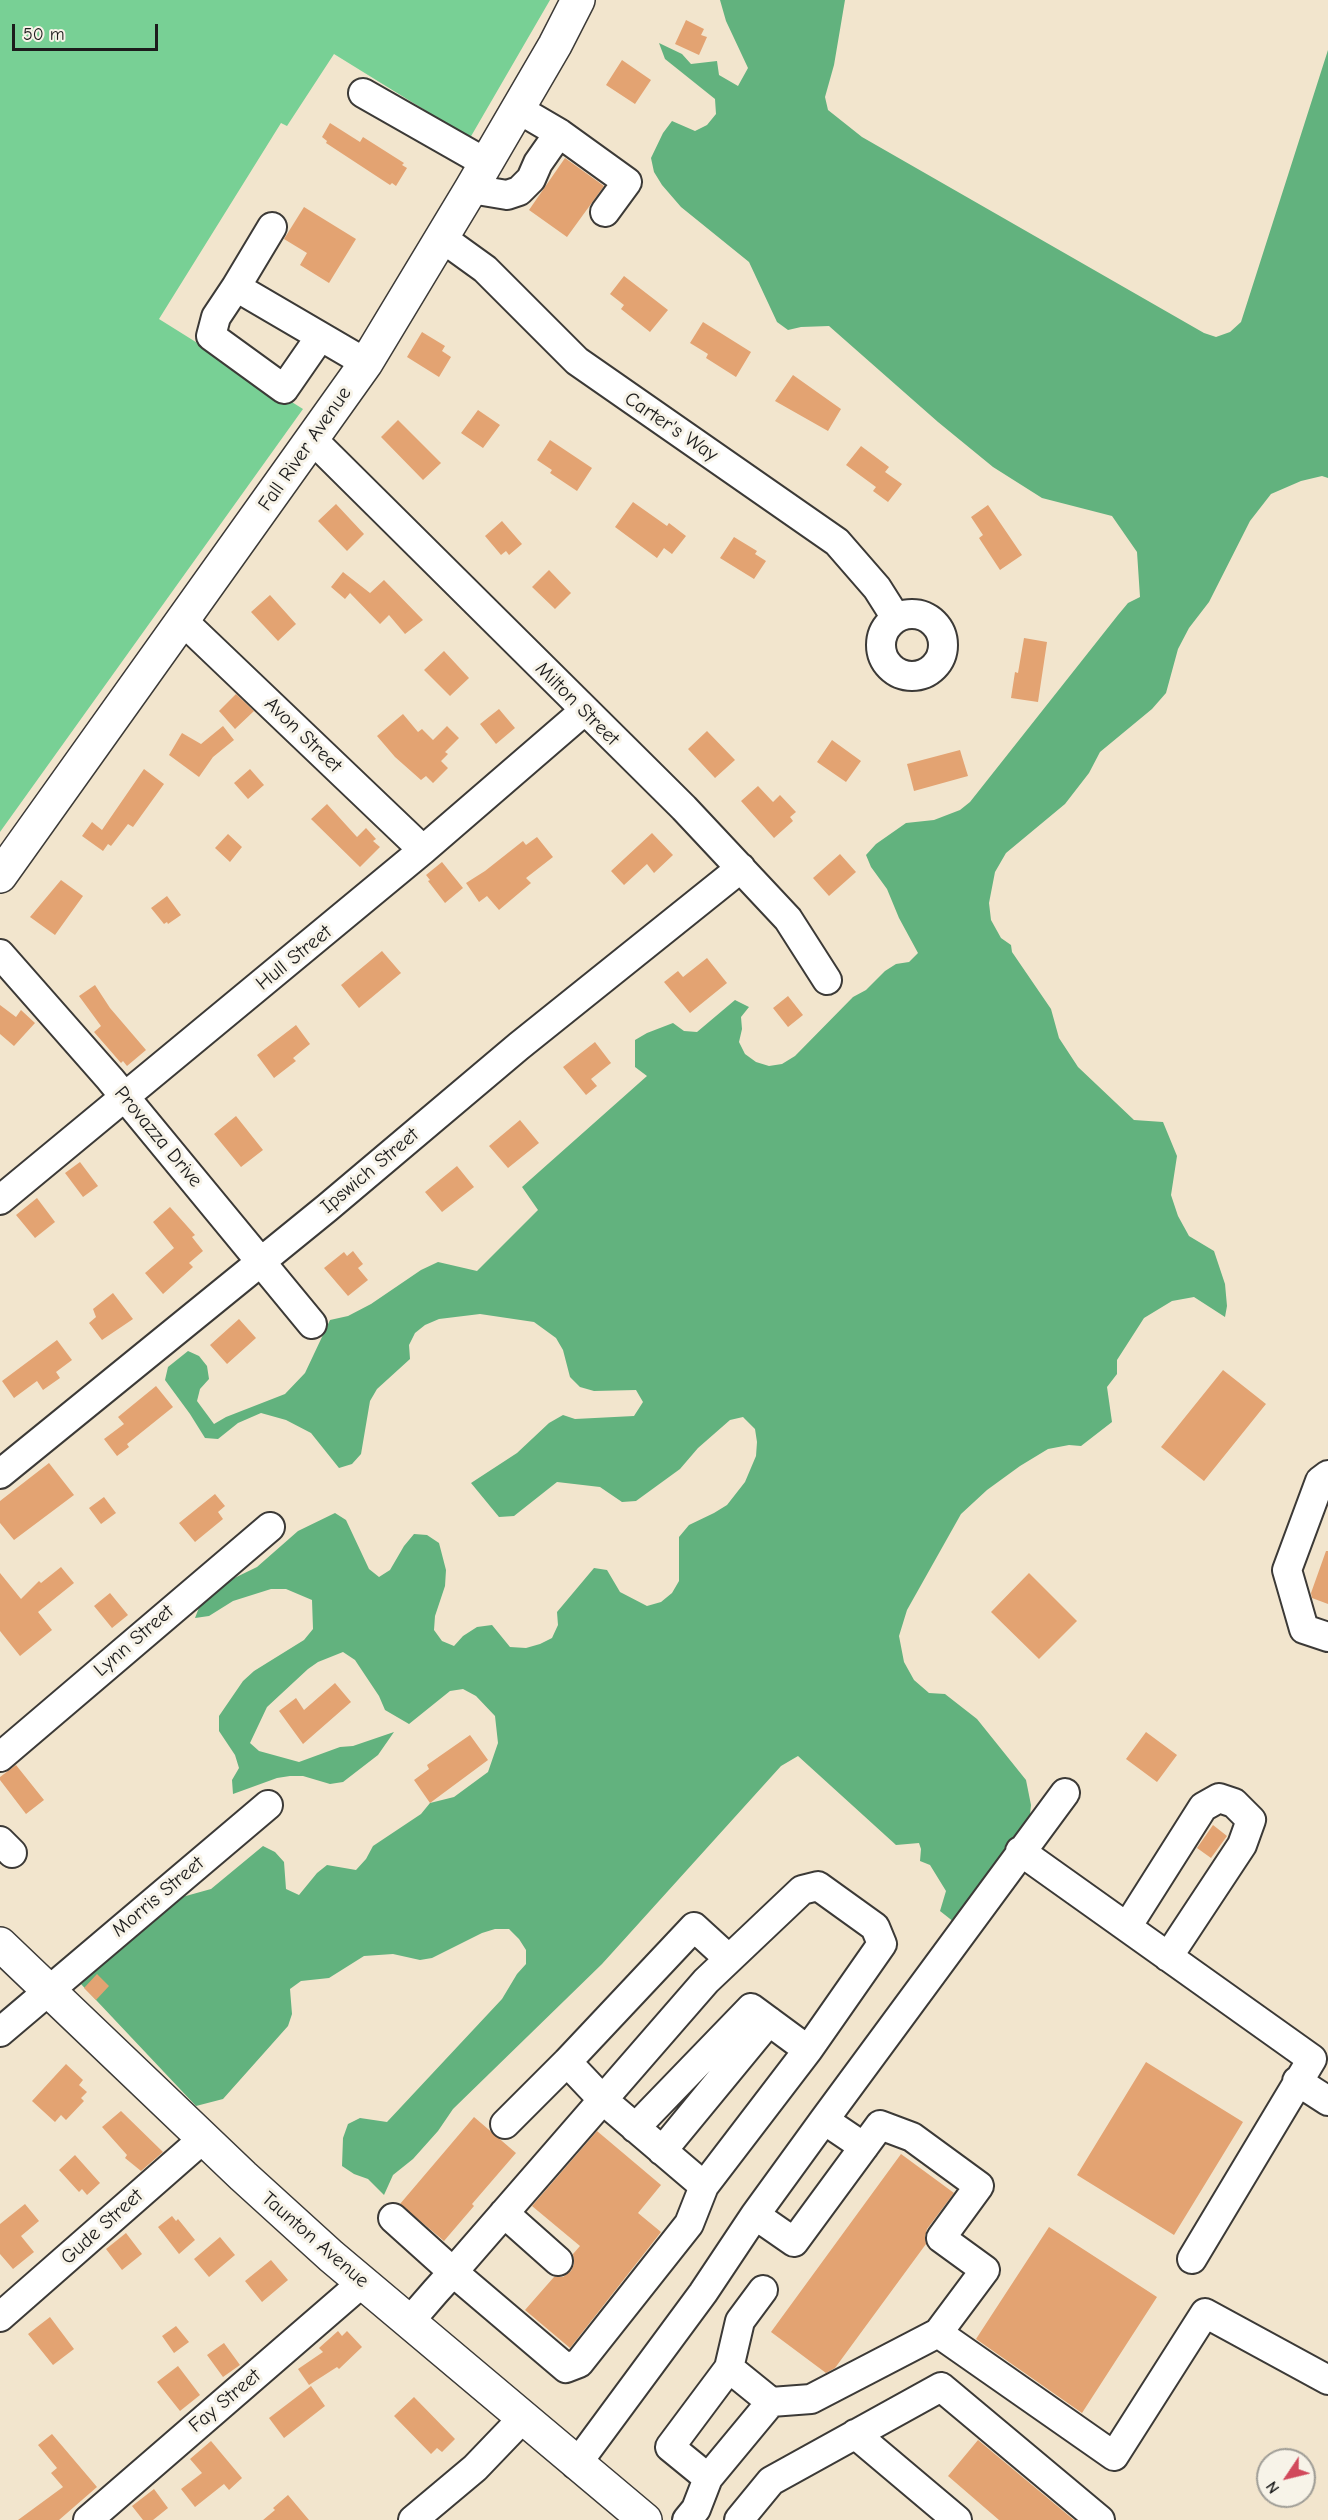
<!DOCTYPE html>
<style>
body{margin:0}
#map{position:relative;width:1328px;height:2520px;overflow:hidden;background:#f2e5cd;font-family:"Comic Neue",sans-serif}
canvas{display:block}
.north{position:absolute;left:1256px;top:2448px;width:60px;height:60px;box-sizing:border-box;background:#f7f3e8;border:2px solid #9f9d96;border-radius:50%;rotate:235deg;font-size:16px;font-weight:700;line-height:24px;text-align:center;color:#1c1c1c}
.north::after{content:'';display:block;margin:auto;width:21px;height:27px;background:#d1495b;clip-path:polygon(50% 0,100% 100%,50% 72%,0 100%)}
.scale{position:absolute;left:12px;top:24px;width:146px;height:27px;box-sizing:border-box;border:3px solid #1c1c1c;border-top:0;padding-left:8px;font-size:18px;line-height:21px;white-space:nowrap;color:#1c1c1c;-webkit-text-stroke:4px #f7f3e8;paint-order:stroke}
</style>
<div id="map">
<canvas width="1328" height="2520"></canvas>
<div class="north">N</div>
<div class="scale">50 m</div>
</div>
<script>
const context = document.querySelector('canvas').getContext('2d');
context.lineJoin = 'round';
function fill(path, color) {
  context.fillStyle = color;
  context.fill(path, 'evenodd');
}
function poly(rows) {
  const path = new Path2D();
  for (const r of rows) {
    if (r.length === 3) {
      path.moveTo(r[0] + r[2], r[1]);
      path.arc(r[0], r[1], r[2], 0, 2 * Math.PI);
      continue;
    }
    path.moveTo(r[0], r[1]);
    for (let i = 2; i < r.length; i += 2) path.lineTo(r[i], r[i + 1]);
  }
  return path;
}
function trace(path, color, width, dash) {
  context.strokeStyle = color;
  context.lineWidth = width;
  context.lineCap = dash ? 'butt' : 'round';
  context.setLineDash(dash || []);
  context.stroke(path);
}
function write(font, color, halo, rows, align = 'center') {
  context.font = font + ' "Comic Neue",sans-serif';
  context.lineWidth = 6;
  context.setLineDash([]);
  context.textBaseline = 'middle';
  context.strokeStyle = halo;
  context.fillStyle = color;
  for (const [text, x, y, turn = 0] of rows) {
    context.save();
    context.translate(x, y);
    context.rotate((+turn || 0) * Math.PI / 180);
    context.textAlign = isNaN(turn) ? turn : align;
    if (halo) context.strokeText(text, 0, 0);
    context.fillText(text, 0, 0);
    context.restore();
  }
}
const green = poly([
 [0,0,550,0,470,138,334,54,287,126,281,123,159,319,303,409,0,832]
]);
const forest = poly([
 [720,0,845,0,834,65,825,97,828,110,862,137,1204,333,1216,337,1230,332,1241,322,1328,50,1328,478,1322,476,1301,481,1271,494,1250,521,1209,602,1189,628,1178,649,1166,693,1152,709,1100,752,1089,773,1065,804,1006,853,995,872,989,903,991,920,1001,938,1011,945,1012,952,1051,1009,1059,1038,1078,1067,1134,1120,1163,1122,1177,1156,1171,1195,1178,1216,1189,1236,1214,1251,1225,1284,1227,1306,1225,1317,1194,1297,1172,1301,1144,1318,1117,1360,1117,1374,1107,1387,1112,1422,1081,1446,1069,1445,1048,1449,1020,1466,987,1490,961,1514,907,1610,899,1636,904,1662,914,1680,929,1693,945,1694,977,1719,1026,1780,1031,1805,1030,1815,959,1926,940,1911,946,1891,930,1865,920,1861,921,1849,919,1843,896,1845,798,1756,781,1766,602,1964,453,2109,438,2131,413,2159,393,2175,384,2195,368,2179,354,2174,342,2166,343,2138,348,2124,360,2118,387,2122,502,1999,517,1974,526,1964,526,1950,519,1939,509,1929,495,1929,482,1933,432,1958,420,1960,393,1954,364,1956,329,1978,301,1981,290,1989,292,2014,288,2026,223,2099,196,2106,80,1983,156,1920,175,1899,211,1889,263,1846,275,1852,284,1862,286,1889,299,1895,317,1873,327,1865,356,1870,366,1859,373,1846,421,1814,430,1803,454,1797,488,1772,498,1743,495,1716,476,1696,463,1689,450,1691,409,1724,385,1710,379,1696,355,1660,343,1652,318,1662,308,1669,267,1707,250,1743,259,1751,299,1762,340,1747,353,1746,394,1732,378,1755,343,1782,330,1784,303,1776,290,1776,277,1778,233,1794,232,1780,239,1768,235,1755,219,1731,219,1716,243,1681,254,1671,304,1640,313,1629,312,1600,286,1589,271,1589,233,1601,209,1616,195,1618,200,1605,222,1584,257,1567,298,1531,335,1513,346,1520,369,1569,379,1577,390,1570,404,1546,414,1534,427,1535,439,1543,446,1570,445,1586,435,1616,434,1630,442,1641,454,1646,463,1636,477,1627,492,1625,510,1647,526,1648,540,1644,552,1638,558,1625,557,1612,594,1568,607,1570,620,1592,647,1606,661,1602,672,1593,679,1581,679,1537,689,1525,714,1513,727,1505,745,1482,756,1456,757,1442,755,1429,743,1417,730,1420,698,1448,680,1469,636,1501,622,1502,600,1487,557,1482,514,1516,499,1517,471,1483,517,1453,549,1423,563,1415,575,1419,634,1416,643,1402,636,1390,594,1391,580,1387,570,1377,563,1350,556,1338,534,1322,480,1314,439,1319,425,1325,415,1333,409,1345,410,1359,377,1389,370,1401,361,1454,352,1464,339,1468,311,1433,286,1420,261,1413,238,1423,218,1439,205,1438,190,1414,165,1380,168,1367,188,1351,199,1356,207,1366,209,1379,200,1389,197,1401,214,1424,226,1417,285,1394,305,1373,330,1320,348,1316,371,1304,421,1270,438,1262,477,1271,538,1210,522,1187,647,1076,635,1067,635,1040,647,1033,673,1023,684,1031,697,1032,735,1000,749,1007,741,1017,742,1029,739,1042,745,1054,756,1062,769,1066,782,1064,795,1056,853,997,866,990,885,971,896,964,909,962,918,953,899,918,887,889,871,867,866,855,876,844,906,823,934,820,960,810,970,802,1118,615,1128,603,1140,597,1137,552,1112,516,1042,498,993,467,938,422,829,326,801,327,788,330,777,322,749,262,681,207,662,185,654,172,651,158,663,133,672,121,695,131,707,125,716,114,715,99,665,59,659,43,682,54,691,64,717,61,719,75,738,86,748,68,726,21]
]);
const building = poly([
 [686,20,704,29,701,35,707,37,699,55,675,44],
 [622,60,651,80,635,104,606,85],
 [330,123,360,142,363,137,404,163,402,165,407,168,396,186,392,183,390,185,326,143,327,141,322,137],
 [565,158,604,186,567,237,529,210],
 [304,207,356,239,329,283,300,265,307,253,284,239],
 [624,276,668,310,650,332,621,309,624,305,610,294],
 [703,322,751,352,736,377,706,358,708,354,690,343],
 [422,332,445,346,442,351,451,357,439,377,407,357],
 [793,375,841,409,828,431,775,401],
 [478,410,500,425,483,448,461,433],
 [398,420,441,463,423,480,381,437],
 [550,440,592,468,577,491,550,473,552,470,537,460],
 [861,446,889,467,885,472,902,484,888,502,873,491,876,487,846,465],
 [633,502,667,526,669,523,686,536,672,554,664,548,657,558,615,527],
 [336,504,364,534,347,551,318,521],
 [988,505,1022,555,1000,570,979,538,983,535,971,517],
 [502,521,522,544,509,555,506,551,501,555,485,536],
 [734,537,757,551,755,554,766,561,754,579,720,558],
 [549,570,571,593,555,609,532,587],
 [343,572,370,593,384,580,423,620,405,634,389,615,380,624,350,593,345,599,331,587],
 [270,595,296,624,278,641,251,612],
 [1024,638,1047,642,1038,702,1011,698,1015,672,1018,673],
 [444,651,469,678,450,696,424,670],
 [236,694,254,711,235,729,219,711],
 [499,709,515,728,496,744,480,724],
 [403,714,418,732,422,729,433,740,447,726,459,738,445,752,448,754,441,761,448,768,433,783,426,776,421,780,395,757,377,736],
 [223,726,234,740,213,757,199,777,169,755,182,733,201,744],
 [707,731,735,760,715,778,688,749],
 [832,740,861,761,846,782,817,762],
 [960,750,968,776,914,791,907,764],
 [144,769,164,784,133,827,128,824,111,846,108,844,103,851,82,836,92,822,102,830],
 [250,769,264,785,248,799,234,783],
 [758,786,773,802,780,795,796,812,790,817,793,821,774,838,741,801],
 [327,804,357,837,366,828,376,839,373,841,380,847,360,867,311,819],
 [652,833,673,855,654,873,647,864,624,885,611,871],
 [228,834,242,847,230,862,215,848],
 [537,837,553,857,526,878,531,883,499,910,487,896,479,902,466,883,485,871,523,841,526,845],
 [840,854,856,872,829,896,813,878],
 [442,862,463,888,445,903,428,881,430,880,426,875],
 [61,880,83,896,55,935,30,917],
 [167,896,181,915,168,924,167,922,164,924,151,908],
 [382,951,401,973,359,1008,341,985],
 [707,958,727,983,690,1013,664,982,678,971,683,977],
 [95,985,110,1008,146,1050,127,1066,123,1061,121,1063,94,1032,101,1026,79,996],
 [788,996,803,1015,788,1027,773,1008],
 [0,1005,16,1017,21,1010,35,1023,14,1046,0,1034],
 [296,1025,310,1044,293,1058,296,1061,274,1078,257,1055],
 [595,1042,611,1063,591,1079,597,1086,586,1095,563,1067],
 [236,1116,263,1150,241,1167,214,1134],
 [520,1120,539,1143,508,1168,489,1146],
 [80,1162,98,1186,83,1197,65,1173],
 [457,1166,474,1187,442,1212,425,1192],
 [37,1198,55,1222,35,1238,16,1215],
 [170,1207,195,1235,192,1237,203,1251,189,1263,193,1267,163,1294,145,1273,174,1248,153,1222],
 [353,1251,363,1264,358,1268,368,1280,348,1296,324,1268,344,1252,347,1256],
 [113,1293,133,1319,102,1340,89,1323,96,1317,93,1309],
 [239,1319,256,1338,227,1364,210,1345],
 [57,1340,72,1360,56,1372,60,1378,43,1390,37,1381,14,1398,2,1381],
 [1223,1370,1266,1404,1204,1481,1161,1447],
 [156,1386,173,1407,127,1444,129,1447,117,1456,104,1439,124,1424,118,1417],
 [49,1463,74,1495,14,1540,0,1523,0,1501],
 [215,1494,225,1506,218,1512,223,1519,195,1542,179,1523],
 [104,1497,116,1513,101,1524,89,1508],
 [1326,1551,1328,1551,1328,1604,1312,1598,1311,1593],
 [61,1567,74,1583,38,1612,52,1630,20,1656,0,1631,0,1573,21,1599,39,1581,41,1583],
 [1029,1573,1077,1621,1039,1659,991,1612],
 [110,1593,128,1615,112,1628,94,1606],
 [335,1683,351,1702,303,1744,279,1711,296,1698,304,1710],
 [1146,1732,1177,1755,1157,1782,1126,1759],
 [470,1735,488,1760,430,1803,414,1780,429,1769,427,1765],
 [16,1765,44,1800,26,1814,0,1780,0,1777],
 [1213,1825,1227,1836,1211,1858,1197,1848],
 [97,1974,109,1986,96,2000,84,1988],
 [1146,2062,1243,2122,1174,2235,1077,2175],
 [66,2064,83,2080,79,2085,87,2092,81,2098,84,2101,66,2120,61,2115,55,2122,32,2101],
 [121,2111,163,2152,141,2171,125,2158,127,2155,102,2127],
 [474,2117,516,2153,472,2204,474,2206,444,2241,400,2204],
 [597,2131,661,2185,638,2213,661,2232,570,2348,525,2310,554,2277,563,2277,571,2271,574,2264,573,2254,580,2246,532,2206],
 [901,2154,954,2193,927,2229,925,2237,926,2244,835,2368,826,2373,771,2332],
 [75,2155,100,2183,87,2195,82,2189,79,2192,59,2170],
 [25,2204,39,2221,21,2236,34,2252,13,2269,0,2254,0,2224],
 [172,2216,176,2221,178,2219,195,2240,179,2254,158,2227],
 [1049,2227,1157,2297,1082,2413,976,2339],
 [126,2233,142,2254,122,2270,106,2249],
 [220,2237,235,2255,209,2277,194,2259],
 [271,2260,288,2280,262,2302,245,2281],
 [50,2317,74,2349,53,2365,28,2334],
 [176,2326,189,2342,174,2353,162,2336],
 [338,2331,342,2336,347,2331,362,2347,339,2369,337,2367,309,2385,298,2369,323,2352,319,2348],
 [224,2343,240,2365,223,2377,207,2355],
 [178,2366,200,2395,180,2411,157,2382],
 [311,2386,325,2406,284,2438,269,2418],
 [414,2397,455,2439,442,2452,437,2448,431,2454,394,2416],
 [52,2434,97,2487,59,2520,18,2520,63,2487,51,2473,57,2468,38,2445],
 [978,2440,1074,2520,999,2520,948,2476],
 [211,2441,242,2478,229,2490,224,2484,195,2507,181,2489,202,2473,190,2459],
 [154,2489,168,2508,153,2520,143,2520,132,2506],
 [288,2495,309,2520,263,2520,275,2510,273,2508]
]);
const minor = poly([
 [363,93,486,163],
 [518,109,559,133,627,182,605,212],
 [471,189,507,195,519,191,531,179,538,163,559,133],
 [272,227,236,287,366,363],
 [442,238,485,269,577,361,837,542,877,588,896,618],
 [236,287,216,317,211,336,284,389,320,337],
 [313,440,684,808,788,919,827,980],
 [912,645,31],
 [183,621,423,850],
 [0,954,110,1079,312,1324],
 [0,1200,423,850,584,711],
 [0,1474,327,1208,519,1046,741,868],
 [1328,1475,1320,1481,1287,1570,1304,1629,1328,1637],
 [0,1757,270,1527],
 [0,1841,12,1853],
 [1020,1851,1312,2059,1192,2259],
 [1127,1927,1203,1807,1219,1798,1234,1803,1251,1820,1242,1845,1168,1957],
 [0,2032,268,1805],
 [567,2062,603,2100,704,2186],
 [1297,2081,1328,2101],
 [824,2120,864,2147],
 [505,2124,567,2062,694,1927,729,1959],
 [635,2128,751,2008,808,2050],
 [662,2151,769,2021],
 [504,2213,558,2261],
 [755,2215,794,2242,880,2125,912,2137,979,2186,941,2238,985,2270,938,2333],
 [393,2218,453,2272,566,2368,579,2363,689,2224,704,2186,808,2050,882,1944,875,1927,818,1886,802,1890,706,1981,453,2272,435,2292,409,2322],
 [0,2317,204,2138],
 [729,2368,771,2402],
 [855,2434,957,2520],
 [576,2465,703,2293,755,2215,824,2120,1065,1793],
 [708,2478,670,2447,729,2368,740,2321,763,2290],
 [88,2520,363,2282],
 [413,2520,475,2468,522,2419],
 [687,2520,696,2509,708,2478,771,2402,811,2399,938,2333,1114,2456,1205,2313,1328,2380],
 [739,2520,771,2481,941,2387,1100,2520]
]);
const major = poly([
 [0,876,366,363,471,189,555,45,578,0]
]);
const highway = poly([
 [0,1944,243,2176,331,2256,645,2520]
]);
const streetNames = [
 ["Carter's Way",671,427,34],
 ["Fall River Avenue",305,449,-55],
 ["Milton Street",577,704,45],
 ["Avon Street",303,735,44],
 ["Hull Street",294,958,-39],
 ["Provazza Drive",158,1137,50],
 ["Ipswich Street",370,1171,-40],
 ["Lynn Street",134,1641,-41],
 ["Morris Street",158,1897,-40],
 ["Gude Street",102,2227,-42],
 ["Taunton Avenue",315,2240,41],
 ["Fay Street",225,2401,-40]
];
fill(green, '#78d095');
fill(forest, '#62b27e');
fill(building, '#e3a372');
trace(minor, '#3c3a37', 32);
trace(major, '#3c3a37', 36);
trace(highway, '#3c3a37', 36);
trace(minor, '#fff', 28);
trace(major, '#fff', 33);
trace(highway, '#fff', 33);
write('20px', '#1c1c1c', '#f7f3e8', streetNames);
</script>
